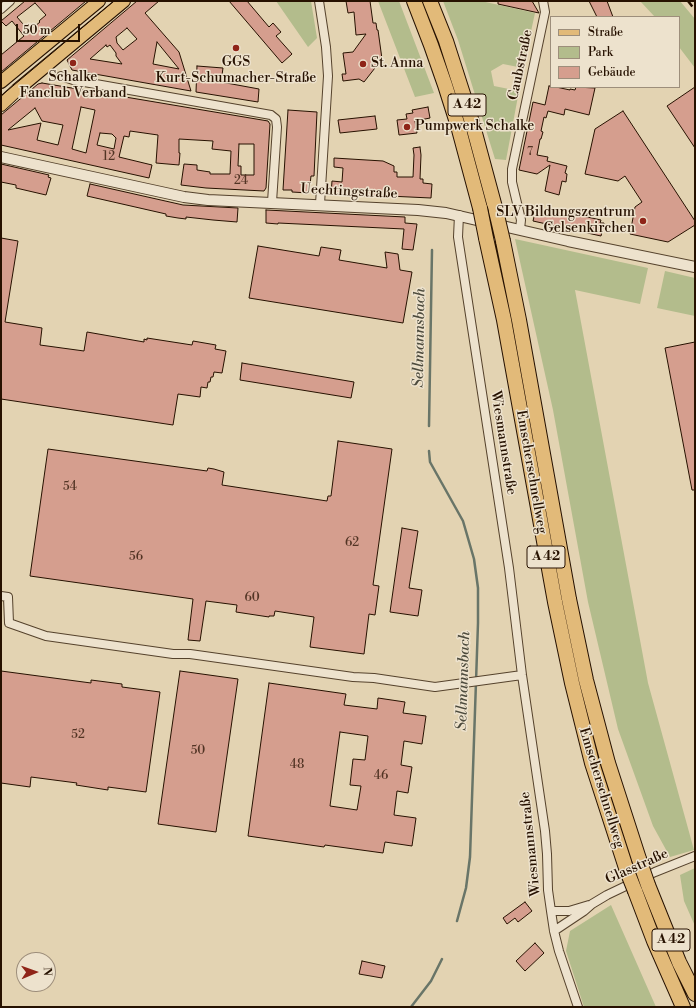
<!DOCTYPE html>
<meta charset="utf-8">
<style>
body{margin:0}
#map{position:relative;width:696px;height:1008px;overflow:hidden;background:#e3d3b2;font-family:"Libre Bodoni",serif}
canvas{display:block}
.frame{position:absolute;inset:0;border:2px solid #261100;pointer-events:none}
.legend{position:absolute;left:550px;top:16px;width:130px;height:72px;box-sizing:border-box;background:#ede2cd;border:1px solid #9d8e7b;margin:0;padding:5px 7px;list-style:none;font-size:12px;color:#261100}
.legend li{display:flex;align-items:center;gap:8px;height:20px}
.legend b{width:20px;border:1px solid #9d8e7b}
.north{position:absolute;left:16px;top:952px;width:40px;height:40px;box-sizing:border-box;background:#ede2cd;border:1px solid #9d8e7b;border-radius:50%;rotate:88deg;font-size:11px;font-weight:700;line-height:16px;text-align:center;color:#261100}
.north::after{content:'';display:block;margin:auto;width:14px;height:18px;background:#8f2418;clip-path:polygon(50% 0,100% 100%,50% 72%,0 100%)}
.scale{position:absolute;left:16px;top:24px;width:64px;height:18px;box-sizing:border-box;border:2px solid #261100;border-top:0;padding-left:5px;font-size:12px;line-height:14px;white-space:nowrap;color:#261100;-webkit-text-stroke:3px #ede2cd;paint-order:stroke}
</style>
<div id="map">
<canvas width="696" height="1008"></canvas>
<div class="frame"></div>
<ul class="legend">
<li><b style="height:5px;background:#e2ba79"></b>Straße</li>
<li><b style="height:11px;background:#b3bc8c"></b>Park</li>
<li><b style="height:11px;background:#d59e8e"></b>Gebäude</li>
</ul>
<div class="north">N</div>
<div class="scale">50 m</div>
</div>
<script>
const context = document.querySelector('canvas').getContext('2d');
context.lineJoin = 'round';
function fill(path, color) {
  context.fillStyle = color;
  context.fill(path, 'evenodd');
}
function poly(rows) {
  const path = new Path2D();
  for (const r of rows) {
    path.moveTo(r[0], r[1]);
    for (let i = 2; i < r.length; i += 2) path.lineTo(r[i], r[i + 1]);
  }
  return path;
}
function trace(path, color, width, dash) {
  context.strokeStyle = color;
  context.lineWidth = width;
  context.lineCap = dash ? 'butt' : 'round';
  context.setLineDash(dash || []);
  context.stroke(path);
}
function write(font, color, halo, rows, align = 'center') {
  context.font = font + ' "Libre Bodoni",serif';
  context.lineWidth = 3;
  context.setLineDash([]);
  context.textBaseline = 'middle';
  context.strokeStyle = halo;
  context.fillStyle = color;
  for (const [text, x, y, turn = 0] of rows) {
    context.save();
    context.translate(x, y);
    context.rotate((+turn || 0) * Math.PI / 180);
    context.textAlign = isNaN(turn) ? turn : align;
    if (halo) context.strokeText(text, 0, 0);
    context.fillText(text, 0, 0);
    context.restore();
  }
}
const green = poly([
 [276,1,311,1,317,38,308,47],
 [378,1,399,1,434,93,415,97],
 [443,1,481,1,535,13,523,68,503,64,491,71,494,86,519,91,506,160,495,159,458,40],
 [640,1,680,1,695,19,695,68,679,47,679,17,655,17],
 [515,239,648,268,640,304,575,290,648,683,694,850,670,857,653,826,618,729,588,602,553,410],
 [665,271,695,278,695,316,657,308],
 [695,868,695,926,684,901,680,875],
 [611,905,656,1007,584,1007,566,951,570,931]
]);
const stream = poly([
 [429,426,432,250],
 [429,451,430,462,463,521,474,559,478,588,478,623,470,857,466,888,457,921],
 [411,1007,431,981,442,959]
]);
const building = poly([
 [25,1,86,1,1,72,1,55,24,36,12,21,6,26,1,21,25,1],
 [35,3,46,15,39,21,40,22,29,31,17,17,35,3],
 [137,1,159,1,145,13,179,52,191,91,72,70,67,60,137,1],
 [127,28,137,39,123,50,117,43,116,37,127,28],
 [157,42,179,69,153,64,157,42],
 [106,45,107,47,110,45,116,53,116,56,122,64,90,59,106,45],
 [229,1,247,1,269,27,273,23,281,32,276,36,292,54,282,63,229,1],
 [346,1,370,1,373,23,376,23,377,30,378,30,382,59,364,82,359,79,343,81,342,74,346,74,343,53,353,52,366,34,356,35,354,12,348,13,346,1],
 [498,1,532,1,539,13,498,4,498,1],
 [589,1,607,1,613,17,597,17,589,1],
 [197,66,223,68,221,82,259,89,258,102,196,92,197,66],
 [42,83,268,121,270,124,266,188,264,191,206,188,181,185,184,164,197,165,197,170,210,172,210,174,230,174,231,151,212,149,213,141,179,139,179,153,180,153,179,165,156,163,158,135,130,131,129,137,124,136,119,157,152,165,149,178,1,145,1,115,38,84,42,83],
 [81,107,95,110,86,153,72,149,81,107],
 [35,108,42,121,63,125,58,145,37,140,41,123,8,130,35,108],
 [100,133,112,134,116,138,114,149,97,145,100,133],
 [239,144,254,144,254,175,241,175,241,166,238,166,239,144],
 [549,86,551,86,551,87,556,87,570,90,570,89,575,90,576,87,595,88,589,115,565,109,564,115,548,111,546,118,544,117,541,131,543,132,541,139,540,139,537,155,548,157,547,161,567,166,565,173,567,174,566,182,562,181,559,195,545,191,550,165,537,174,519,170,533,102,545,105,549,86],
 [695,87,695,148,667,106,695,87],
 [428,107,430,118,415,121,417,133,399,135,397,120,407,119,406,114,413,113,412,110,428,107],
 [288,110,317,112,314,176,311,176,309,193,292,192,292,190,283,190,288,110],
 [623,111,695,221,695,225,668,242,630,234,635,207,642,202,625,176,618,181,585,174,595,129,623,111],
 [375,116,377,129,340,133,338,120,375,116],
 [420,147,421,155,420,179,423,179,423,183,432,184,431,198,388,196,388,197,331,194,332,181,342,182,343,168,334,167,334,158,383,161,394,166,394,172,397,172,397,177,413,177,414,155,413,148,420,147],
 [1,164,49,175,48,177,51,178,46,195,16,188,16,185,1,182,1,164],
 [90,184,183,205,238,208,237,222,213,220,186,217,186,219,178,218,166,216,166,214,87,196,90,184],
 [536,209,552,212,552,211,569,215,569,213,601,220,600,223,604,223,601,236,533,221,536,209],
 [266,210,405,217,405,223,417,224,413,250,402,249,404,229,278,223,278,224,266,223,266,210],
 [1,238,18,241,5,322,42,328,40,345,84,351,87,332,144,342,144,339,147,340,147,338,192,345,193,341,216,345,215,349,226,351,222,373,214,372,213,377,211,377,210,382,208,382,207,388,201,387,200,397,178,394,173,425,1,399,1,238],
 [258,246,319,256,321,247,341,250,339,260,387,268,385,252,398,254,400,270,412,272,403,323,249,298,258,246],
 [695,342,695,490,692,490,665,348,695,342],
 [242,363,354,382,351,398,240,380,242,363],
 [338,441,392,449,373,585,379,586,375,615,369,614,364,654,310,647,314,617,275,611,274,616,269,616,269,617,236,612,237,605,206,601,200,641,188,640,193,599,30,576,48,449,207,471,208,468,214,469,224,472,222,485,327,501,328,496,331,496,338,441],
 [402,528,418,531,409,588,422,590,418,616,390,612,402,528],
 [1,671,91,683,91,680,122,684,122,687,160,692,146,792,108,787,108,790,76,785,77,783,31,777,30,787,1,783,1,671],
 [180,671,238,679,216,832,158,824,180,671],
 [269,683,346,694,344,705,377,709,378,698,405,702,403,713,426,716,422,744,404,741,401,765,412,767,408,793,397,791,394,815,416,818,412,846,385,842,383,853,325,845,324,847,248,836,269,683],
 [340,732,368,736,365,760,353,759,350,785,361,786,357,810,330,806,340,732],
 [525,902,532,911,518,922,515,918,507,924,503,918,525,902],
 [535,943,544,953,525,971,516,961,535,943],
 [362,961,385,966,382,978,359,974,362,961]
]);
const minor = poly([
 [319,1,326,47,328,76,320,204],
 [1,9,10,1],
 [61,76,73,80,271,115,276,119,277,127,272,202],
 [459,215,458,237,509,568,522,675,545,831,547,854,548,890,551,911,554,931,559,951,578,1007],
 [520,229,521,220,512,182,512,169,545,12,543,1],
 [1,596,8,597,9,623,46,636,173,654,190,654,353,677,374,678,435,687,522,675],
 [551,911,569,911,589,905],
 [554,931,584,911,592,904,607,895,655,872,695,856]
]);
const tertiary = poly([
 [1,157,184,197,208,200,418,210,446,213,568,241,695,267]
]);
const primary = poly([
 [1,82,99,1],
 [1,105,17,90,124,1]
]);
const motorway = poly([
 [414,1,431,45,445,85,458,126,480,208],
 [430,1,446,41,472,122,496,211],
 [486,238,504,320,555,602,572,683,592,763,627,871],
 [503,241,519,320,569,599,586,680,608,763,639,859],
 [648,885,679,962,695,994],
 [635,891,654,941,683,1007]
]);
const tram = poly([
 [1,96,114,1]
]);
const rail = poly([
 [688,1,695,10]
]);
const motorwayBridge = poly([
 [480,208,486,238],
 [496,211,503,241],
 [639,859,648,885],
 [627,871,635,891]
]);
const markers = [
 [236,48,4,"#8f2418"],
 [73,63,4,"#8f2418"],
 [363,64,4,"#8f2418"],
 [407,127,4,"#8f2418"],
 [643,221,4,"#8f2418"]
];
const numberNames = [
 ["7",530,152],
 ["12",109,157],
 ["24",241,181],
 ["54",70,487],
 ["62",352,543],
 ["56",136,557],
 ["60",252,598],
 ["52",78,735],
 ["50",198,751],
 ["48",297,765],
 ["46",381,776]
];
const shields = [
 [467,105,38],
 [546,557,38],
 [671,940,38]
];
const shieldNames = [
 ["A 42",467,105],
 ["A 42",546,557],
 ["A 42",671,940]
];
const poiNames = [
 ["GGS",236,63],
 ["Kurt-Schumacher-Straße",236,79],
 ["St. Anna",371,64,"left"],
 ["Schalke",73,78],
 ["Fanclub Verband",73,94],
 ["Pumpwerk Schalke",415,127,"left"],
 ["SLV Bildungszentrum",635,213,"right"],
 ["Gelsenkirchen",635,229,"right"]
];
const streetNames = [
 ["Caubstraße",521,65,-78],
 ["Uechtingstraße",349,192,3],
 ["Wiesmannstraße",503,443,81],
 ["Emscherschnellweg",531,472,80],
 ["Emscherschnellweg",601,788,73],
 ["Wiesmannstraße",531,844,-96],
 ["Glasstraße",637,867,-24]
];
const waterNames = [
 ["Sellmannsbach",420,338,-89],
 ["Sellmannsbach",464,681,-88]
];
fill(green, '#b3bc8c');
trace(stream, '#697568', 2.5);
fill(building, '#d59e8e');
trace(building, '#261100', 1);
trace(minor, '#55422c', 10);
trace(tertiary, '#55422c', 12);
trace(primary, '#261100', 14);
trace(motorway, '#261100', 16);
trace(minor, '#ede2cd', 8);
trace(tertiary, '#ede2cd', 10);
trace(primary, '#e2ba79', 12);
trace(motorway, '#e2ba79', 14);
trace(tram, '#261100', 1);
trace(rail, '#261100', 2.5, [7, 7]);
trace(motorwayBridge, '#261100', 16, []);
trace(motorwayBridge, '#e2ba79', 14);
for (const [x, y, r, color] of markers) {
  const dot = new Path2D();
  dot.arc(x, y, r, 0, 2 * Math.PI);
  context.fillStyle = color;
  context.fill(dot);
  trace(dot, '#ede2cd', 1.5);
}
write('12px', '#523424', null, numberNames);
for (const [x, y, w] of shields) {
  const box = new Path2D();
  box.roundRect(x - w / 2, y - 11, w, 22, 3);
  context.fillStyle = '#ede2cd';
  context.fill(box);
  trace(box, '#261100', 1);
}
write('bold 13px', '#261100', null, shieldNames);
write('14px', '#261100', '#ede2cd', poiNames);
write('14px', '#261100', '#ede2cd', streetNames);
write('italic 15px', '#4d4b3d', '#ede2cd', waterNames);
</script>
